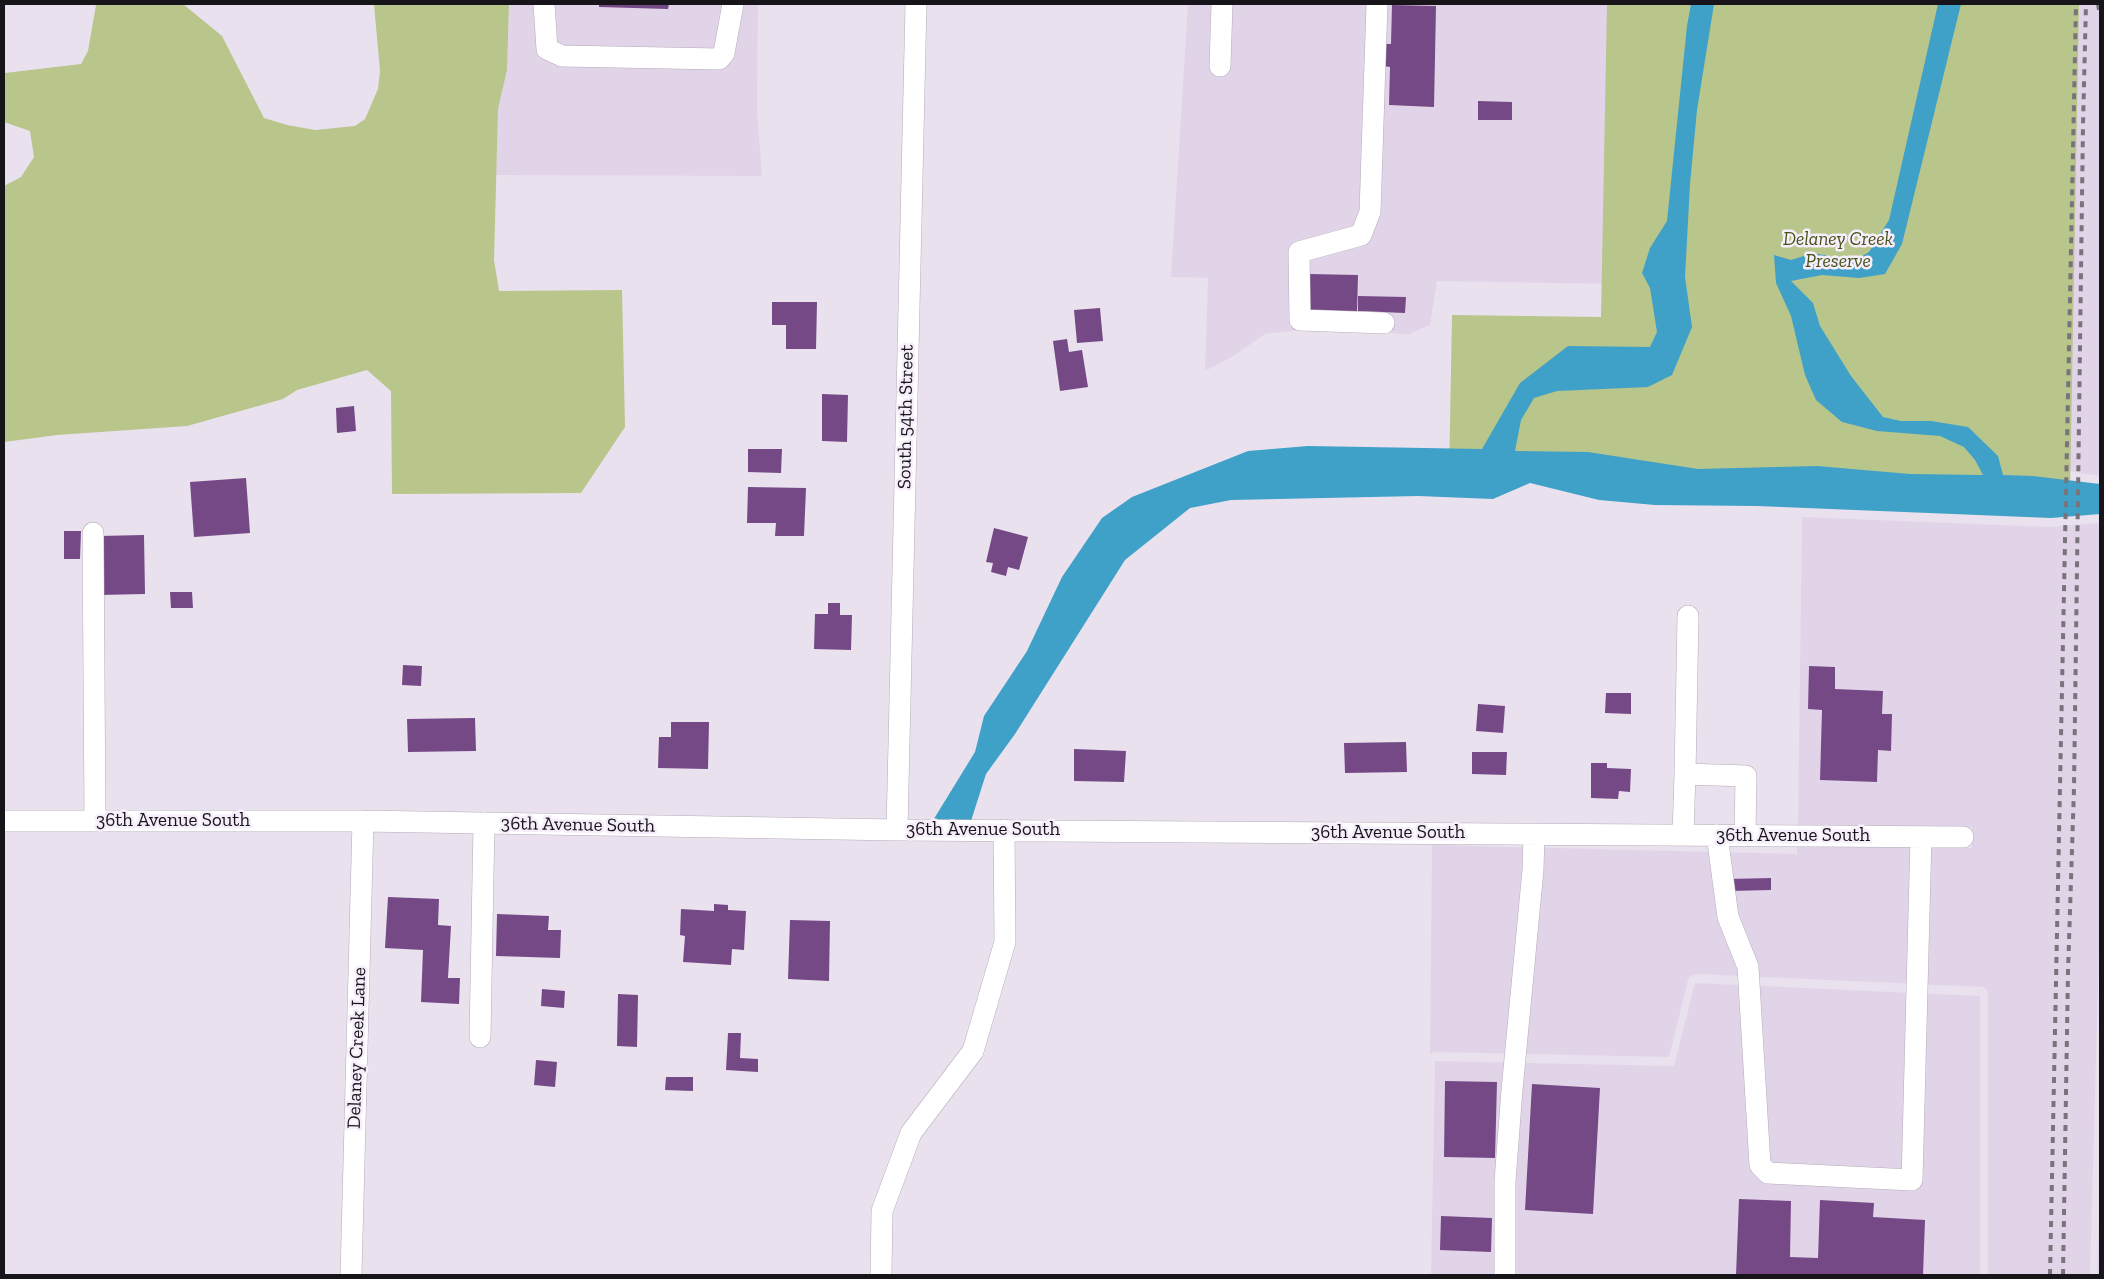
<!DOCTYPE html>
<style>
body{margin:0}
#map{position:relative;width:2104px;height:1279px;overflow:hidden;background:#eae1ee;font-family:"Zilla Slab",serif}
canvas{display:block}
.frame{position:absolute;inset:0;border:5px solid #18151a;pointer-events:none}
</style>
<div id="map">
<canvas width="2104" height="1279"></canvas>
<div class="frame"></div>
</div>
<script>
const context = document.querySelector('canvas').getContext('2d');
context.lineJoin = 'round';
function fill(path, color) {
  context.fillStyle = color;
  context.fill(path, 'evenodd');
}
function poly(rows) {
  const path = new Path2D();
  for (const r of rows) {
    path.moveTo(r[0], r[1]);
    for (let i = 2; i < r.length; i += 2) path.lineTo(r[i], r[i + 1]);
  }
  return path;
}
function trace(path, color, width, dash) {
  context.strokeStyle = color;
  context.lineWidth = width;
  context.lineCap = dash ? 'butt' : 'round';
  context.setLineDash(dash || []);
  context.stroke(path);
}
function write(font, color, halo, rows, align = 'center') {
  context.font = font + ' "Zilla Slab",serif';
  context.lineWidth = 5;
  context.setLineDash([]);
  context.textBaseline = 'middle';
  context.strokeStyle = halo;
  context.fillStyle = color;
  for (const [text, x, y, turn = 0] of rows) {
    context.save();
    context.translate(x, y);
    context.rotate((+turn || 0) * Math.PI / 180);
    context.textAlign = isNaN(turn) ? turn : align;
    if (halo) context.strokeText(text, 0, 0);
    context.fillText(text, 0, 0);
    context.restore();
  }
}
const built = poly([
 [509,4,758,4,757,110,762,176,496,175,498,109,507,70],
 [1188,4,1623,4,1613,284,1437,281,1430,325,1407,335,1341,325,1265,334,1232,357,1205,371,1208,278,1171,277],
 [2070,4,2100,4,2100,476,2068,471],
 [1802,517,2050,527,2100,523,2100,916,2090,1275,1988,1275,1988,996,1987,990,1983,987,1696,974,1690,976,1688,980,1669,1057,1435,1052,1430,1054,1432,845,1797,854,1797,846,1972,848,1972,827,1798,825],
 [1695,983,1980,996,1980,1275,1431,1275,1435,1061,1674,1066],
 [2100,1178,2100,1275,2097,1275]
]);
const green = poly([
 [101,4,183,4,222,36,264,118,287,125,315,130,355,126,365,119,378,89,380,71,374,4,509,4,507,70,498,109,494,260,499,291,622,290,625,427,581,493,392,494,391,391,367,370,297,390,283,399,187,426,57,435,4,442,4,186,21,177,34,157,30,131,4,122,5,73,81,64,88,51,96,5],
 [1607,4,2079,4,2070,492,1449,479,1452,315,1601,317]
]);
const water = poly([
 [1691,4,1714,4,1697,110,1690,184,1685,277,1692,327,1672,375,1648,387,1557,391,1534,398,1521,420,1515,451,1588,452,1698,469,1817,466,1910,474,1983,475,1975,460,1964,447,1940,436,1877,431,1842,422,1816,400,1805,375,1791,316,1776,283,1774,255,1791,260,1813,253,1854,261,1869,252,1889,220,1938,4,1961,4,1902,244,1885,274,1859,278,1822,275,1791,281,1813,303,1820,326,1851,376,1883,417,1901,421,1931,421,1968,427,1998,456,2003,475,2033,476,2100,484,2100,514,2051,518,1757,506,1655,505,1599,500,1530,483,1493,499,1418,496,1231,500,1190,508,1125,560,1015,734,986,774,970,824,932,822,975,752,984,716,1027,651,1062,577,1102,518,1132,497,1248,451,1308,446,1482,449,1520,383,1568,346,1650,347,1657,332,1650,288,1642,273,1650,248,1667,221,1687,26]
]);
const building = poly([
 [599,4,669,4,668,9,599,7],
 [1392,5,1436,6,1434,107,1389,105,1390,67,1383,66,1384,44,1391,44],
 [1478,101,1512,102,1512,120,1478,120],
 [1309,274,1358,275,1357,312,1308,311],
 [1358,296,1406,297,1405,313,1358,311],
 [772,302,817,302,816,349,786,349,786,325,772,325],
 [1100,308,1103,341,1077,343,1074,310],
 [1067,339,1069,352,1082,350,1088,387,1060,391,1053,341],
 [822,394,848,395,847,442,822,441],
 [354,406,356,431,337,433,336,408],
 [748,449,782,449,781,473,748,472],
 [246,478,250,533,194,537,190,482],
 [748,487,806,488,804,536,775,536,776,523,747,523],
 [994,528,1028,537,1019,570,1008,567,1006,576,991,572,993,563,986,562],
 [64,531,81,531,80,559,64,559],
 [144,535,145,594,100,595,99,536],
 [170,592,192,592,193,608,171,608],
 [828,603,840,603,840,615,852,615,851,650,814,649,815,614,828,614],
 [403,665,422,666,421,686,402,685],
 [1809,666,1835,667,1835,689,1883,691,1882,714,1892,714,1891,751,1878,750,1877,782,1820,780,1822,710,1808,709],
 [1606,693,1631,693,1631,714,1605,713],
 [1478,704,1505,706,1503,733,1476,731],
 [475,718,476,751,408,752,407,719],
 [671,722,709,722,708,769,658,768,659,737,671,737],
 [1406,742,1407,772,1345,773,1344,743],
 [1074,749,1126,751,1124,782,1074,781],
 [1472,752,1507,752,1506,775,1472,774],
 [1591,763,1607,763,1607,768,1631,769,1630,792,1619,791,1618,799,1591,798],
 [1771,878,1771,890,1729,891,1728,879],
 [388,897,439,899,438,925,451,926,448,978,460,978,459,1004,421,1002,423,950,385,948],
 [714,904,728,905,728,910,746,911,744,950,732,949,731,965,683,962,685,936,680,935,681,909,714,911],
 [497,914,549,916,548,930,561,930,560,958,496,956],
 [790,920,830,921,829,981,788,979],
 [542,989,565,991,564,1008,541,1006],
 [618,994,638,995,637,1047,617,1046],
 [728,1033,741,1033,740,1058,758,1059,758,1072,726,1070],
 [536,1060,557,1062,555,1087,534,1085],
 [666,1077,693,1077,693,1091,665,1090],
 [1445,1081,1497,1082,1495,1158,1444,1157],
 [1532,1084,1600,1088,1593,1214,1525,1210],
 [1739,1199,1791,1201,1790,1257,1818,1258,1820,1200,1874,1203,1873,1217,1925,1220,1923,1275,1736,1275],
 [1441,1216,1492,1218,1491,1252,1440,1250]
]);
const minor = poly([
 [544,4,547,49,562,56,719,59,724,53,733,4],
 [1377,4,1370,212,1361,235,1299,252,1300,320,1384,323],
 [1220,66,1222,4],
 [93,533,95,821],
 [1685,774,1688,616],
 [4,821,363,821,897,830,1963,837],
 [897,830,916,4],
 [1683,835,1685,774,1746,776,1745,836],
 [1717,835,1728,917,1748,967,1760,1165,1768,1173,1912,1180,1921,837],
 [480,1037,484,823],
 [351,1275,363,821],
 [881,1275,882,1211,911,1133,973,1051,1005,942,1004,830],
 [1505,1275,1505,1181,1512,1090,1533,870,1534,834]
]);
const rail = poly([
 [2098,4,2100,16],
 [2050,1275,2076,4],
 [2063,1275,2068,972,2074,788,2083,125,2086,4]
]);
const parkNames = [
 ["Delaney Creek",1838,240],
 ["Preserve",1838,262]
];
const streetNames = [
 ["South 54th Street",906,417,-89],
 ["36th Avenue South",173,821],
 ["36th Avenue South",578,825,1],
 ["36th Avenue South",983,830],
 ["36th Avenue South",1388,833],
 ["36th Avenue South",1793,836],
 ["Delaney Creek Lane",357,1048,-88]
];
fill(built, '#e2d4e8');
fill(green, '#b8c58b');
fill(water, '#3fa1c8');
fill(building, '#744986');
trace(minor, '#b4abb8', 22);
trace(minor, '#fff', 21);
trace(rail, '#79737c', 4, [6, 6]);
write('italic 19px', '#475015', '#f7eefb', parkNames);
write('19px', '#18151a', '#f7eefb', streetNames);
</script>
